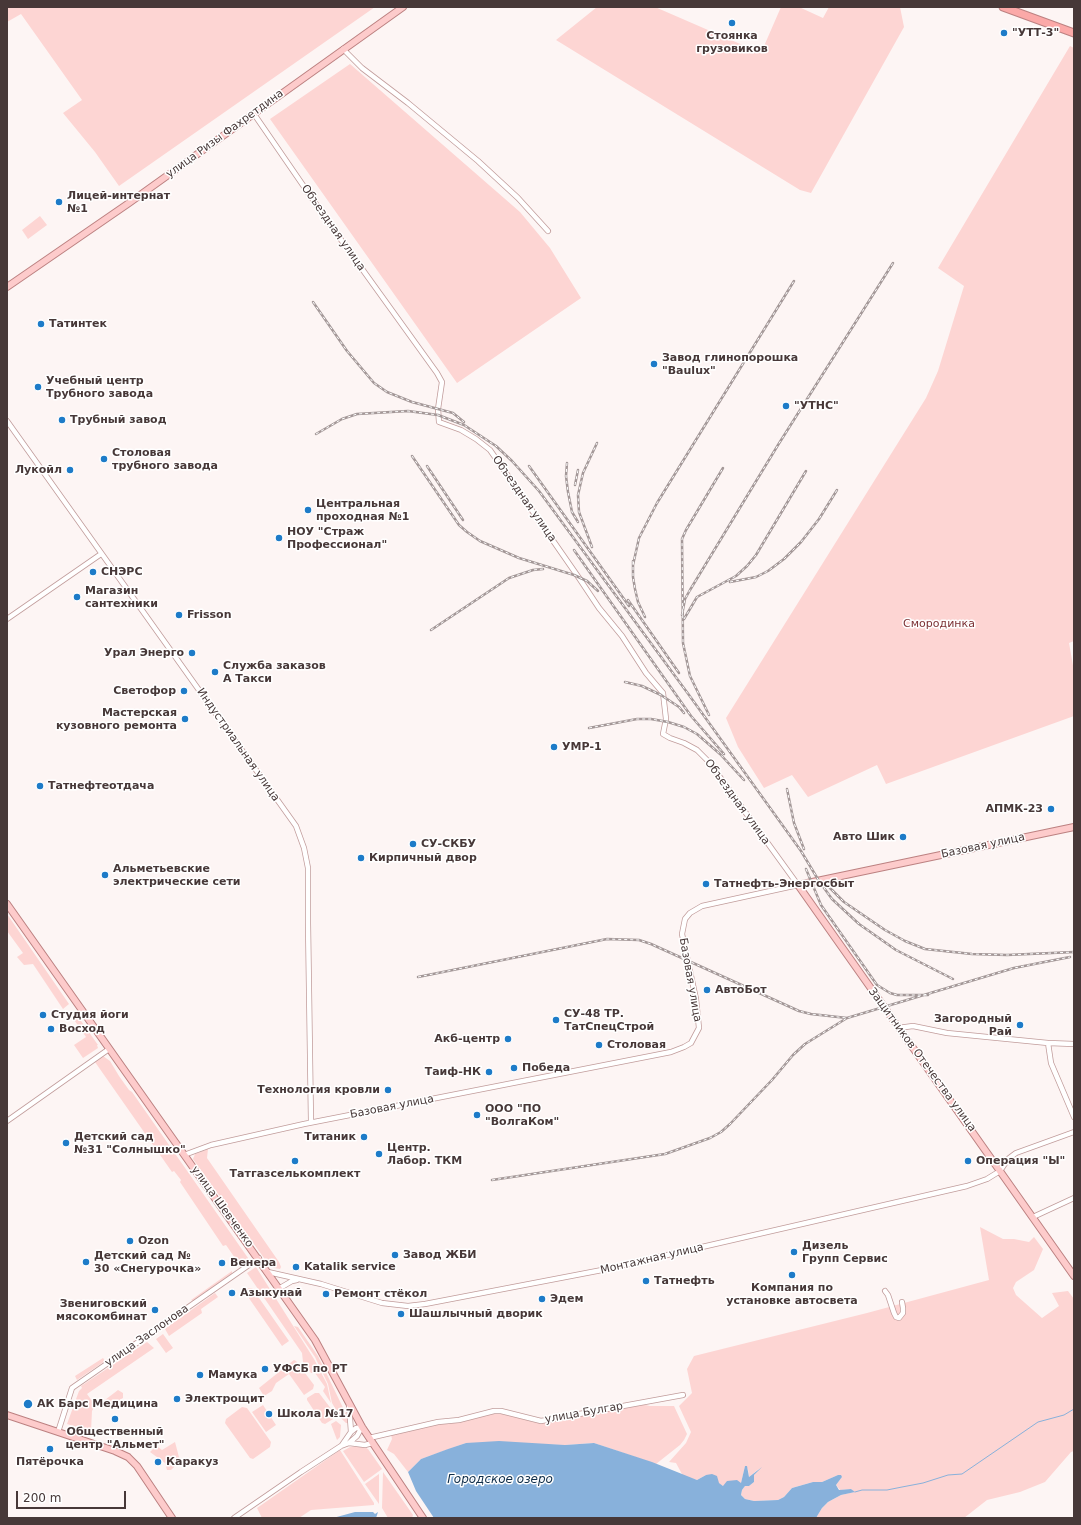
<!DOCTYPE html>
<meta charset="utf-8">
<style>
body{margin:0}
#map{position:relative;width:1081px;height:1525px;overflow:hidden;background:#fdf5f4;font-family:"DejaVu Sans",sans-serif}
canvas{display:block}
.frame{position:absolute;inset:0;border:8px solid #473838;pointer-events:none}
.scale{position:absolute;left:16px;top:1491px;width:110px;height:18px;box-sizing:border-box;border:2px solid #473838;border-top:0;padding-left:5px;font-size:12px;line-height:14px;white-space:nowrap;color:#473838;-webkit-text-stroke:3px #fff;paint-order:stroke}
</style>
<div id="map">
<canvas width="1081" height="1525"></canvas>
<div class="frame"></div>
<div class="scale">200 m</div>
</div>
<script>
const context = document.querySelector('canvas').getContext('2d');
context.lineJoin = 'round';
function fill(path, color) {
  context.fillStyle = color;
  context.fill(path, 'evenodd');
}
function poly(rows) {
  const path = new Path2D();
  for (const r of rows) {
    path.moveTo(r[0], r[1]);
    for (let i = 2; i < r.length; i += 2) path.lineTo(r[i], r[i + 1]);
  }
  return path;
}
function trace(path, color, width, dash) {
  context.strokeStyle = color;
  context.lineWidth = width;
  context.lineCap = dash ? 'butt' : 'round';
  context.setLineDash(dash || []);
  context.stroke(path);
}
function write(font, color, halo, rows, align = 'center') {
  context.font = font + ' "DejaVu Sans",sans-serif';
  context.lineWidth = 3;
  context.setLineDash([]);
  context.textBaseline = 'middle';
  context.strokeStyle = halo;
  context.fillStyle = color;
  for (const [text, x, y, turn = 0] of rows) {
    context.save();
    context.translate(x, y);
    context.rotate((+turn || 0) * Math.PI / 180);
    context.textAlign = isNaN(turn) ? turn : align;
    if (halo) context.strokeText(text, 0, 0);
    context.fillText(text, 0, 0);
    context.restore();
  }
}
const green = poly([
 [7,7,375,7,119,186,95,152,63,113,82,100,21,14,7,22],
 [597,7,655,7,761,53,781,7,799,7,823,18,829,7,900,7,904,27,811,193,800,190,556,40],
 [1070,46,1074,48,1074,641,1069,643,1074,671,1074,716,886,784,877,765,808,797,792,775,764,788,738,747,726,718,926,398,938,371,964,286,938,268],
 [350,64,520,212,550,248,581,298,457,383,270,119],
 [40,216,47,225,28,239,22,230],
 [7,914,69,1004,63,1009,33,964,24,965,17,957,23,953,7,931],
 [74,1011,98,1045,97,1045,98,1048,83,1058,74,1045,86,1037,70,1014],
 [103,1056,110,1061,119,1076,129,1090,132,1092,248,1258,248,1261,240,1266,239,1267,234,1260,235,1258,226,1245,223,1246,180,1182,181,1180,174,1171,172,1172,95,1062],
 [208,1149,207,1158,279,1262,281,1267,280,1269,274,1268,269,1265,193,1159,195,1154],
 [980,1227,1003,1239,1014,1239,1029,1242,1034,1237,1043,1249,1034,1270,1016,1282,1013,1288,1016,1295,1042,1318,1059,1306,1052,1293,1068,1291,1074,1299,1074,1451,1071,1452,1045,1482,1020,1492,987,1500,964,1518,816,1518,822,1508,828,1502,841,1495,854,1492,851,1489,840,1490,836,1485,842,1477,838,1475,822,1482,813,1482,792,1488,784,1497,778,1500,754,1501,745,1499,741,1495,742,1490,745,1486,749,1486,754,1482,754,1475,760,1468,749,1477,748,1469,745,1466,741,1483,723,1486,706,1475,697,1480,683,1476,676,1463,669,1462,686,1443,691,1432,679,1406,692,1393,687,1369,694,1356,867,1313,989,1280],
 [256,1267,314,1359,327,1384,331,1403,323,1391,325,1387,315,1373,311,1373,303,1362,302,1353,247,1273],
 [232,1271,232,1274,193,1301,191,1300],
 [249,1288,252,1288,289,1341,282,1346,244,1291],
 [215,1293,218,1297,201,1309,202,1313,169,1336,165,1329],
 [294,1326,298,1327,318,1356,347,1416,349,1421,348,1423,346,1423,341,1418,332,1403,328,1384,315,1357],
 [163,1334,173,1348,166,1353,156,1339],
 [147,1342,154,1348,87,1394,95,1405,92,1411,91,1431,67,1424,79,1391,82,1388,81,1386],
 [103,1358,105,1361,77,1380,75,1376],
 [294,1360,296,1361,314,1385,313,1389,304,1395,289,1374,276,1383,272,1391,264,1396,259,1388],
 [118,1390,123,1393,123,1398,110,1405,102,1406,101,1403],
 [315,1393,319,1393,332,1410,333,1419,325,1424,322,1423,307,1400,307,1398],
 [641,1404,650,1406,674,1406,687,1434,684,1440,680,1445,656,1464,594,1443,565,1445,466,1443,421,1459,408,1472,394,1454,387,1450,392,1439,391,1435,434,1424,498,1413,540,1422],
 [263,1405,276,1425,266,1432,252,1412],
 [242,1407,247,1408,271,1442,270,1447,253,1459,250,1458,225,1423,226,1419],
 [336,1421,341,1425,340,1437,337,1440,331,1424],
 [175,1442,180,1461,171,1470,167,1470,165,1463,150,1452,155,1447,158,1447,162,1450],
 [363,1446,368,1449,382,1469,364,1482,343,1451,350,1447],
 [340,1450,374,1503,374,1505,311,1510,299,1518,262,1518,257,1508],
 [383,1472,413,1515,412,1518,388,1518,382,1508],
 [379,1474,379,1504,365,1484]
]);
const water = poly([
 [499,1441,565,1445,594,1443,652,1462,697,1480,706,1475,712,1474,717,1476,719,1483,723,1486,727,1481,737,1480,741,1483,745,1466,747,1466,749,1477,762,1467,754,1475,754,1482,749,1486,745,1486,742,1490,741,1495,745,1499,754,1501,778,1500,784,1497,792,1488,813,1482,822,1482,838,1475,841,1475,842,1477,836,1485,839,1490,851,1489,855,1492,841,1495,828,1502,822,1508,816,1518,434,1518,416,1491,408,1472,421,1459,448,1449,466,1443],
 [355,1512,373,1512,375,1514,378,1512,376,1518,333,1518]
]);
const stream = poly([
 [855,1492,862,1490,887,1490,902,1487,923,1483,948,1475,962,1474,1038,1422,1064,1415,1074,1409]
]);
const minor = poly([
 [343,49,362,68,408,103,478,161,518,198,548,231],
 [7,421,296,826,304,848,308,868,308,923,311,1122],
 [7,619,101,554],
 [898,1028,913,1026,947,1033,1048,1043,1074,1044],
 [1048,1043,1051,1063,1074,1117],
 [7,1121,109,1049],
 [184,1155,211,1145,304,1124,671,1052,684,1047,691,1043,699,1028,696,999,682,934,685,919,690,913,702,906,798,885,709,762,697,750,684,743,670,738,663,734,666,719,663,693,646,673,622,636,599,608,579,578,490,450,476,439,461,430,439,422,438,409,442,382,437,373,329,223,254,114],
 [1033,1217,1074,1198],
 [268,1272,321,1284,382,1303,408,1306,425,1304,602,1270,967,1186,987,1179,1000,1171,1008,1159,1016,1153,1074,1132],
 [280,1288,292,1281,297,1280],
 [885,1291,888,1295,894,1313,896,1317,899,1318,903,1313,903,1308,902,1302],
 [349,1405,351,1432],
 [58,1432,72,1388,259,1258],
 [369,1438,438,1422,459,1420,494,1411,501,1411,541,1421,683,1395],
 [349,1443,357,1436,362,1427],
 [342,1445,351,1432,356,1428,362,1427],
 [234,1518,301,1472,341,1446,349,1443,365,1445,372,1443]
]);
const major = poly([
 [7,287,129,203,403,7],
 [1074,827,798,885,1074,1276],
 [7,904,315,1340,362,1427,423,1518],
 [7,1415,115,1451,128,1457,137,1466,172,1518]
]);
const highway = poly([
 [1003,7,1074,33]
]);
const rail = poly([
 [313,302,347,351,374,383,387,392,412,402,453,413,464,422],
 [316,434,342,419,357,414,408,411,438,415,464,425,496,446,512,461,539,491,689,695,801,851,819,881,832,899,859,924,896,950,953,979],
 [412,456,459,525,467,532,480,541,519,558,574,575,587,581,598,591],
 [567,463,566,476,568,492,572,512,578,522],
 [427,466,463,520],
 [529,466,629,606],
 [575,485,578,470],
 [592,547,579,512,578,495,583,473,597,443],
 [574,550,691,716,724,754],
 [633,561,633,577,635,589,638,602,645,617],
 [633,565,639,538,657,503,794,281],
 [730,582,756,577,768,571,784,559,801,542,819,519,837,490],
 [628,600,679,673],
 [682,615,685,599,690,590,778,445,893,263],
 [684,619,697,597,736,576,747,566,756,555,806,471],
 [431,630,509,578,533,570,543,569],
 [625,682,642,686,661,695,679,707,684,713],
 [709,715,690,676,683,643,682,539,686,530,723,468],
 [589,728,637,719,651,719,668,722,684,727,697,734,720,754,744,780],
 [787,789,794,823,804,849],
 [806,869,821,905,877,985,890,993,897,995,928,995],
 [828,886,844,902,885,930,905,941,925,949,972,954,1007,955,1074,952],
 [418,977,607,939,639,940,651,944,799,1011,811,1014,847,1018,1014,968,1070,957],
 [492,1180,665,1154,710,1138,721,1132,730,1124,772,1080,793,1055,805,1044,847,1018]
]);
const markers = [
 [732,23,4,"#1d7bc8"],
 [1004,33,4,"#1d7bc8"],
 [59,202,4,"#1d7bc8"],
 [41,324,4,"#1d7bc8"],
 [654,364,4,"#1d7bc8"],
 [38,387,4,"#1d7bc8"],
 [786,406,4,"#1d7bc8"],
 [62,420,4,"#1d7bc8"],
 [104,459,4,"#1d7bc8"],
 [70,470,4,"#1d7bc8"],
 [308,510,4,"#1d7bc8"],
 [279,538,4,"#1d7bc8"],
 [93,572,4,"#1d7bc8"],
 [77,597,4,"#1d7bc8"],
 [179,615,4,"#1d7bc8"],
 [192,653,4,"#1d7bc8"],
 [215,672,4,"#1d7bc8"],
 [184,691,4,"#1d7bc8"],
 [185,719,4,"#1d7bc8"],
 [554,747,4,"#1d7bc8"],
 [40,786,4,"#1d7bc8"],
 [1051,809,4,"#1d7bc8"],
 [903,837,4,"#1d7bc8"],
 [413,844,4,"#1d7bc8"],
 [361,858,4,"#1d7bc8"],
 [105,875,4,"#1d7bc8"],
 [706,884,4,"#1d7bc8"],
 [707,990,4,"#1d7bc8"],
 [43,1015,4,"#1d7bc8"],
 [556,1020,4,"#1d7bc8"],
 [1020,1025,4,"#1d7bc8"],
 [51,1029,4,"#1d7bc8"],
 [508,1039,4,"#1d7bc8"],
 [599,1045,4,"#1d7bc8"],
 [514,1068,4,"#1d7bc8"],
 [489,1072,4,"#1d7bc8"],
 [388,1090,4,"#1d7bc8"],
 [477,1115,4,"#1d7bc8"],
 [364,1137,4,"#1d7bc8"],
 [66,1143,4,"#1d7bc8"],
 [379,1154,4,"#1d7bc8"],
 [295,1161,4,"#1d7bc8"],
 [968,1161,4,"#1d7bc8"],
 [130,1241,4,"#1d7bc8"],
 [794,1252,4,"#1d7bc8"],
 [395,1255,4,"#1d7bc8"],
 [86,1262,4,"#1d7bc8"],
 [222,1263,4,"#1d7bc8"],
 [296,1267,4,"#1d7bc8"],
 [792,1275,4,"#1d7bc8"],
 [646,1281,4,"#1d7bc8"],
 [232,1293,4,"#1d7bc8"],
 [326,1294,4,"#1d7bc8"],
 [542,1299,4,"#1d7bc8"],
 [155,1310,4,"#1d7bc8"],
 [401,1314,4,"#1d7bc8"],
 [265,1369,4,"#1d7bc8"],
 [200,1375,4,"#1d7bc8"],
 [177,1399,4,"#1d7bc8"],
 [28,1404,5,"#1d7bc8"],
 [269,1414,4,"#1d7bc8"],
 [115,1419,4,"#1d7bc8"],
 [50,1449,4,"#1d7bc8"],
 [158,1462,4,"#1d7bc8"]
];
const poiNames = [
 ["\"УТТ-3\"",1012,33],
 ["Стоянка",732,36,"center"],
 ["грузовиков",732,49,"center"],
 ["Лицей-интернат",67,196],
 ["№1",67,209],
 ["Татинтек",49,324],
 ["Завод глинопорошка",662,358],
 ["\"Baulux\"",662,371],
 ["Учебный центр",46,381],
 ["Трубного завода",46,394],
 ["\"УТНС\"",794,406],
 ["Трубный завод",70,420],
 ["Столовая",112,453],
 ["трубного завода",112,466],
 ["Лукойл",62,470,"right"],
 ["Центральная",316,504],
 ["проходная №1",316,517],
 ["НОУ \"Страж",287,532],
 ["Профессионал\"",287,545],
 ["СНЭРС",101,572],
 ["Магазин",85,591],
 ["сантехники",85,604],
 ["Frisson",187,615],
 ["Урал Энерго",184,653,"right"],
 ["Служба заказов",223,666],
 ["А Такси",223,679],
 ["Светофор",176,691,"right"],
 ["Мастерская",177,713,"right"],
 ["кузовного ремонта",177,726,"right"],
 ["УМР-1",562,747],
 ["Татнефтеотдача",48,786],
 ["АПМК-23",1043,809,"right"],
 ["Авто Шик",895,837,"right"],
 ["СУ-СКБУ",421,844],
 ["Кирпичный двор",369,858],
 ["Альметьевские",113,869],
 ["электрические сети",113,882],
 ["Татнефть-Энергосбыт",714,884],
 ["АвтоБот",715,990],
 ["СУ-48 ТР.",564,1014],
 ["ТатСпецСтрой",564,1027],
 ["Студия йоги",51,1015],
 ["Загородный",1012,1019,"right"],
 ["Рай",1012,1032,"right"],
 ["Восход",59,1029],
 ["Акб-центр",500,1039,"right"],
 ["Столовая",607,1045],
 ["Победа",522,1068],
 ["Таиф-НК",481,1072,"right"],
 ["Технология кровли",380,1090,"right"],
 ["ООО \"ПО",485,1109],
 ["\"ВолгаКом\"",485,1122],
 ["Детский сад",74,1137],
 ["№31 \"Солнышко\"",74,1150],
 ["Титаник",356,1137,"right"],
 ["Центр.",387,1148],
 ["Лабор. ТКМ",387,1161],
 ["Операция \"Ы\"",976,1161],
 ["Татгазселькомплект",295,1174,"center"],
 ["Ozon",138,1241],
 ["Дизель",802,1246],
 ["Групп Сервис",802,1259],
 ["Завод ЖБИ",403,1255],
 ["Детский сад №",94,1256],
 ["30 «Снегурочка»",94,1269],
 ["Венера",230,1263],
 ["Katalik service",304,1267],
 ["Татнефть",654,1281],
 ["Компания по",792,1288,"center"],
 ["установке автосвета",792,1301,"center"],
 ["Азыкунай",240,1293],
 ["Ремонт стёкол",334,1294],
 ["Эдем",550,1299],
 ["Звениговский",147,1304,"right"],
 ["мясокомбинат",147,1317,"right"],
 ["Шашлычный дворик",409,1314],
 ["УФСБ по РТ",273,1369],
 ["Мамука",208,1375],
 ["Электрощит",185,1399],
 ["АК Барс Медицина",37,1404],
 ["Школа №17",277,1414],
 ["Общественный",115,1432,"center"],
 ["центр \"Альмет\"",115,1445,"center"],
 ["Пятёрочка",50,1462,"center"],
 ["Каракуз",166,1462]
];
const streetNames = [
 ["улица Ризы Фахретдина",225,134,-36],
 ["Объездная улица",333,228,55],
 ["Объездная улица",524,499,55],
 ["Индустриальная улица",238,745,55],
 ["Объездная улица",737,802,54],
 ["Базовая улица",983,846,-12],
 ["Базовая улица",690,980,80],
 ["Защитников Отечества улица",922,1060,54],
 ["Базовая улица",392,1107,-11],
 ["улица Шевченко",222,1207,54],
 ["Монтажная улица",652,1259,-13],
 ["улица Заслонова",147,1336,-35],
 ["улица Булгар",584,1413,-10]
];
const parkNames = [
 ["Смородинка",939,624]
];
const waterNames = [
 ["Городское озеро",500,1480]
];
fill(green, '#fdd5d3');
fill(water, '#88b1db');
trace(stream, '#88b1db', 1);
trace(minor, '#c19c9b', 6);
trace(major, '#bc8181', 8);
trace(highway, '#bc8181', 9);
trace(minor, '#fff', 4.5);
trace(major, '#fdcbcb', 6);
trace(highway, '#fba9a8', 7);
trace(rail, '#a39797', 2.5);
trace(rail, '#fff', 1, [3]);
for (const [x, y, r, color] of markers) {
  const dot = new Path2D();
  dot.arc(x, y, r, 0, 2 * Math.PI);
  context.fillStyle = color;
  context.fill(dot);
  trace(dot, '#fff', 1.5);
}
write('bold 11px', '#473838', '#fff', poiNames, 'left');
write('11px', '#473838', '#fff', streetNames);
write('11px', '#7c3134', '#fff', parkNames);
write('italic 12px', '#0e2d49', '#fff', waterNames);
</script>
